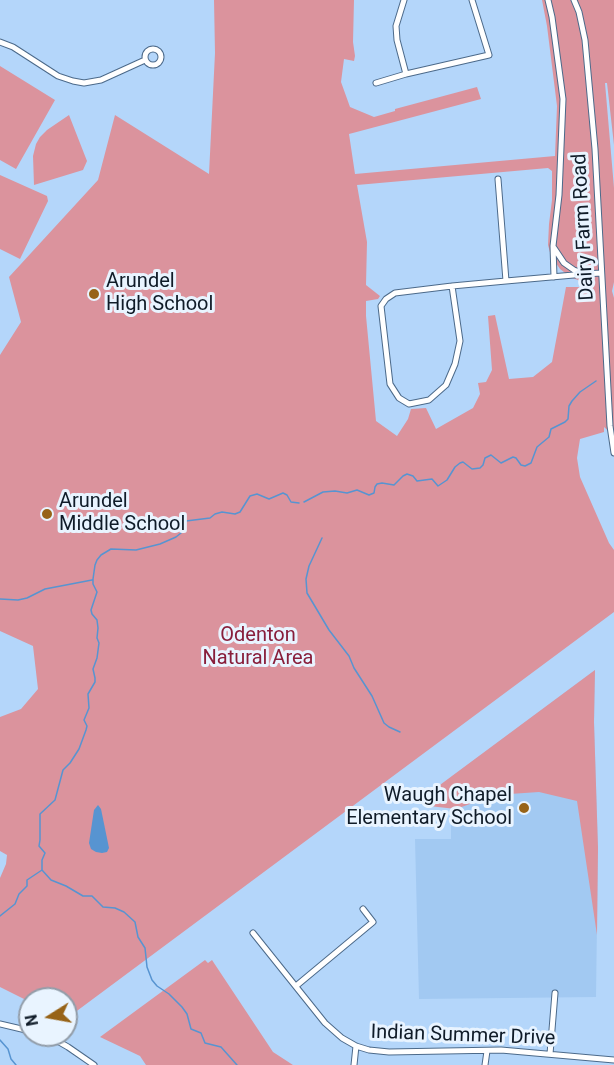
<!DOCTYPE html>
<style>
body{margin:0}
#map{position:relative;width:614px;height:1065px;overflow:hidden;background:#b4d6fa;font-family:Roboto,sans-serif}
canvas{display:block}
.north{position:absolute;left:18px;top:987px;width:60px;height:60px;box-sizing:border-box;background:#e9f4ff;border:2px solid #929da9;border-radius:50%;rotate:259deg;font-size:16px;font-weight:700;line-height:24px;text-align:center;color:#0f1b28}
.north::after{content:'';display:block;margin:auto;width:21px;height:27px;background:#976318;clip-path:polygon(50% 0,100% 100%,50% 72%,0 100%)}
</style>
<div id="map">
<canvas width="614" height="1065"></canvas>
<div class="north">N</div>
</div>
<script>
const context = document.querySelector('canvas').getContext('2d');
context.lineJoin = 'round';
function fill(path, color) {
  context.fillStyle = color;
  context.fill(path, 'evenodd');
}
function poly(rows) {
  const path = new Path2D();
  for (const r of rows) {
    if (r.length === 3) {
      path.moveTo(r[0] + r[2], r[1]);
      path.arc(r[0], r[1], r[2], 0, 2 * Math.PI);
      continue;
    }
    path.moveTo(r[0], r[1]);
    for (let i = 2; i < r.length; i += 2) path.lineTo(r[i], r[i + 1]);
  }
  return path;
}
function trace(path, color, width, dash) {
  context.strokeStyle = color;
  context.lineWidth = width;
  context.lineCap = dash ? 'butt' : 'round';
  context.setLineDash(dash || []);
  context.stroke(path);
}
function write(font, color, halo, rows, align = 'center') {
  context.font = font + ' Roboto,sans-serif';
  context.lineWidth = 6;
  context.setLineDash([]);
  context.textBaseline = 'middle';
  context.strokeStyle = halo;
  context.fillStyle = color;
  for (const [text, x, y, turn = 0] of rows) {
    context.save();
    context.translate(x, y);
    context.rotate((+turn || 0) * Math.PI / 180);
    context.textAlign = isNaN(turn) ? turn : align;
    if (halo) context.strokeText(text, 0, 0);
    context.fillText(text, 0, 0);
    context.restore();
  }
}
const built = poly([
 [595,670,594,722,598,848,596,997,419,999,415,839,451,839,451,777]
]);
const green = poly([
 [214,0,354,0,353,42,355,56,354,61,344,59,341,82,350,107,374,117,395,111,395,109,477,87,481,99,349,134,355,174,555,156,557,106,547,26,542,0,614,0,614,145,607,83,605,83,614,188,614,282,612,291,614,298,614,436,604,427,604,432,580,439,577,458,580,477,609,543,614,550,614,612,66,1019,66,999,30,999,30,1002,0,987,0,878,6,864,7,855,0,851,0,717,21,709,38,689,33,646,0,631,0,355,21,322,9,277,98,180,115,115,209,174,215,53],
 [548,168,552,171,552,200,549,224,548,245,551,256,560,269,572,278,578,280,584,287,566,287,552,362,533,377,509,379,495,315,488,316,492,370,486,382,478,383,480,394,473,408,436,429,426,408,411,409,408,419,397,436,376,421,366,316,366,301,378,299,380,296,366,285,367,242,357,185],
 [0,66,55,100,16,169,0,160],
 [69,115,87,161,83,170,34,185,33,156,36,144,40,137,47,130],
 [0,175,47,196,48,201,20,259,0,249],
 [595,670,594,722,598,848,597,935,577,801,539,792,495,795,456,809,429,806,425,796],
 [205,960,208,963,212,960,273,1052,293,1065,146,1065,140,1056,100,1037]
]);
const water = poly([
 [98,805,101,809,109,848,107,852,102,853,96,852,91,849,89,843,94,810]
]);
const stream = poly([
 [304,502,323,492,335,491,347,493,357,490,369,495,374,493,375,487,377,484,382,483,394,485,403,476,407,474,413,476,417,481,432,479,438,486,447,480,455,467,460,463,463,462,472,469,480,468,483,465,485,458,491,455,501,463,513,457,516,458,521,465,525,466,531,463,537,447,549,437,551,429,565,422,568,419,569,406,572,401,580,392,596,381],
 [322,538,309,566,306,579,307,593,329,630,349,656,354,668,372,696,384,723,389,727,400,732],
 [0,599,18,600,27,598,45,589,92,580],
 [42,870,51,880,66,886,83,896,92,896,103,907,115,908,124,912,135,922,138,937,145,948,147,967,152,980,157,986,169,994,182,1007,187,1014,191,1029,201,1033,205,1043,221,1047,237,1065],
 [0,916,15,904,19,894,27,886,27,880,42,870,42,860,45,853,39,846,40,840,40,814,55,800,63,770,70,763,79,749,86,730,87,726,84,720,89,708,88,694,95,682,95,678,93,669,97,658,99,643,97,638,98,628,97,620,92,614,91,610,97,592,93,584,93,579,95,565,97,560,101,555,111,549,136,550,160,544,176,537,181,533,183,523,186,521,210,518,215,514,222,512,235,514,240,512,250,496,257,494,269,499,283,493,287,495,291,502,299,503],
 [0,1040,8,1049,11,1059,16,1065]
]);
const minor = poly([
 [404,0,396,26,397,40,406,74],
 [548,0,552,17,563,99,559,195,553,246,554,277],
 [574,0,579,12,585,40,595,149,610,426,614,453],
 [0,42,13,47,58,76,73,81,84,83,101,80,145,60],
 [153,57,8],
 [376,83,406,74,489,55,472,0],
 [498,179,506,281],
 [554,248,564,263,574,270,585,274,601,273],
 [452,286,460,341,455,364,446,385,429,400,409,404,399,398,390,384,381,306,386,299,395,293,452,286,506,281,585,274],
 [253,933,325,1023,342,1038,356,1046,369,1050,389,1052,501,1050,614,1060],
 [296,986,373,922,363,909],
 [0,1024,30,1031],
 [47,1035,68,1047,94,1065],
 [550,1054,555,993],
 [354,1065,356,1046],
 [485,1065,487,1051]
]);
const markers = [
 [94,294,6,"#976318"],
 [47,514,6,"#976318"],
 [524,808,6,"#976318"]
];
const streetNames = [
 ["Dairy Farm Road",584,227,-93],
 ["Indian Summer Drive",463,1036,2]
];
const poiNames = [
 ["Arundel",106,282],
 ["High School",106,305],
 ["Arundel",59,502],
 ["Middle School",59,525],
 ["Waugh Chapel",512,796,"right"],
 ["Elementary School",512,819,"right"]
];
const parkNames = [
 ["Odenton",258,636],
 ["Natural Area",258,659]
];
fill(built, '#a2c9f2');
fill(green, '#db939d');
fill(water, '#5794d1');
trace(stream, '#5794d1', 1.5);
trace(minor, '#4c6a8a', 7);
trace(minor, '#fff', 5);
for (const [x, y, r, color] of markers) {
  const dot = new Path2D();
  dot.arc(x, y, r, 0, 2 * Math.PI);
  context.fillStyle = color;
  context.fill(dot);
  trace(dot, '#e9f4ff', 2);
}
write('20px', '#0f1b28', '#e9f4ff', streetNames);
write('20px', '#0f1b28', '#e9f4ff', poiNames, 'left');
write('20px', '#881e3b', '#e9f4ff', parkNames);
</script>
